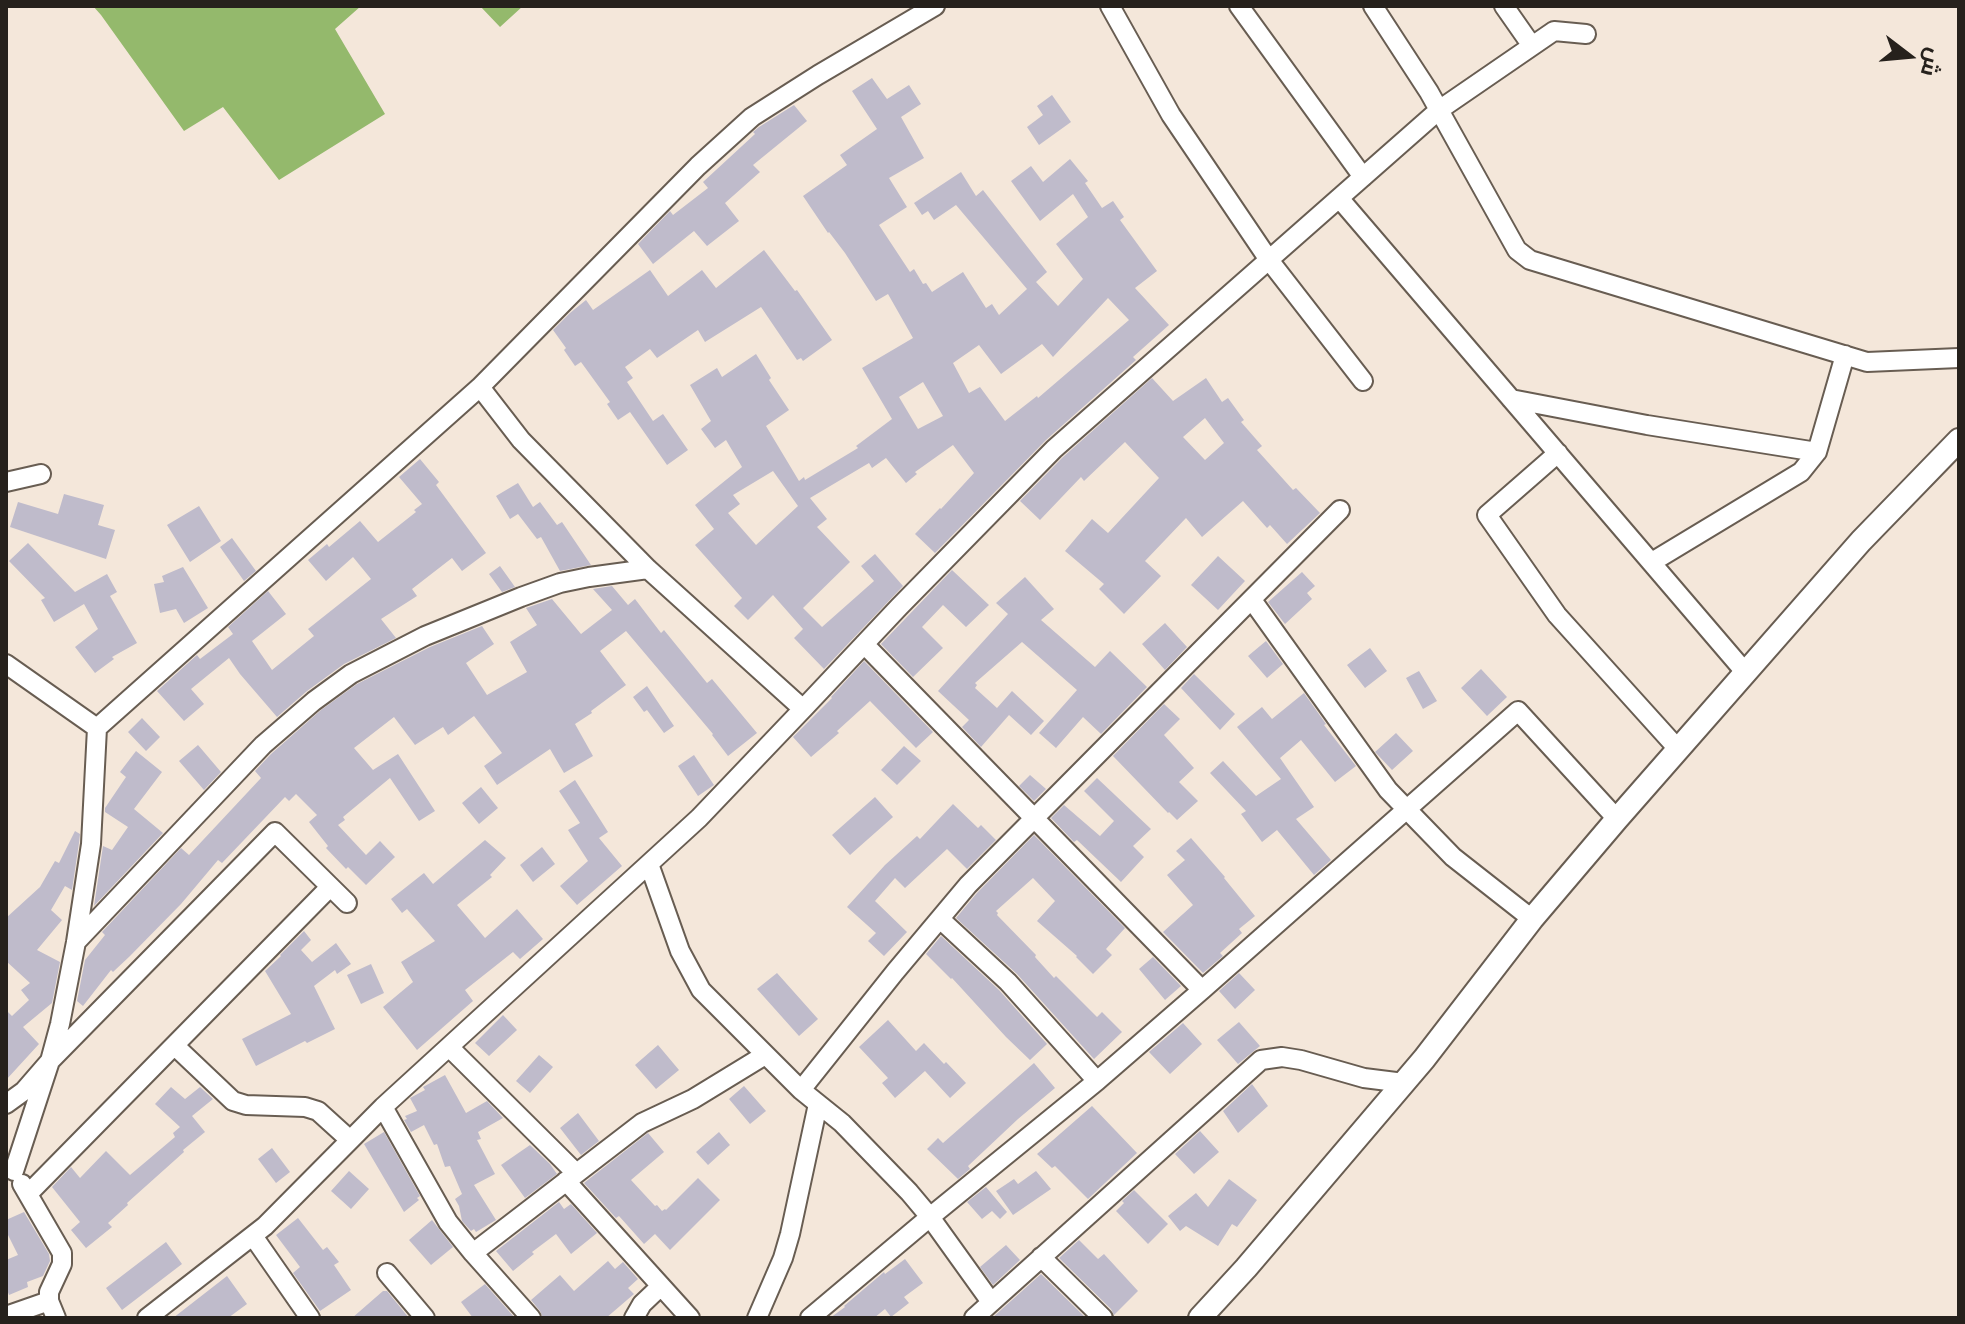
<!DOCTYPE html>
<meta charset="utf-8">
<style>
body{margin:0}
#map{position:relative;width:1965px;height:1324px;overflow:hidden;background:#f4e7da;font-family:"IBM Plex Sans",Cairo,sans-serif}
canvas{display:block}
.frame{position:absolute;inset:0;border:8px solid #26211c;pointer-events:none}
.north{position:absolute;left:1869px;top:16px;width:80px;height:80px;-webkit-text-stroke:6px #f4e7da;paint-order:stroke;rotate:106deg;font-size:22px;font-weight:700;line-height:32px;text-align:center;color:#26211c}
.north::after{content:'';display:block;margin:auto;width:28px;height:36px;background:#26211c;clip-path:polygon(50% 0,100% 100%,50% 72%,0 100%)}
</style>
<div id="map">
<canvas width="1965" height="1324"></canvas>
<div class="frame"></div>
<div class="north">ش</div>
</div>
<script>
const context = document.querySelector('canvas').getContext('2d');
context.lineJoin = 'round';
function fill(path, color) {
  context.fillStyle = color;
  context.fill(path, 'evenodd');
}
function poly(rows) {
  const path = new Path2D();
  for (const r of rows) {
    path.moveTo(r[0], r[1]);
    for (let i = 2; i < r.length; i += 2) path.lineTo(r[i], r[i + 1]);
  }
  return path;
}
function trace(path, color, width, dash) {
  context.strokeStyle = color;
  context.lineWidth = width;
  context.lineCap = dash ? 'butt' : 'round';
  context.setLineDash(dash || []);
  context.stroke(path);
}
const forest = poly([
 [93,6,361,6,335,29,385,114,279,180,223,107,184,131,101,15],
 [480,6,523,6,500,27]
]);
const building = poly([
 [872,78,887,99,909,85,921,104,901,117,924,158,889,178,907,207,879,225,910,272,914,269,923,284,926,283,932,292,963,272,986,308,992,304,999,315,1027,289,956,205,934,220,928,211,922,215,914,203,961,172,976,196,983,190,1047,272,1036,282,1058,306,1083,279,1056,244,1088,217,1073,194,1040,221,1011,181,1031,166,1043,182,1070,159,1088,181,1085,183,1102,208,1113,201,1124,217,1120,220,1157,271,1135,288,1169,325,1133,357,1136,360,1046,440,935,553,915,534,940,508,941,509,974,473,953,445,915,472,917,474,906,483,886,458,872,468,869,463,810,498,827,519,817,527,850,562,803,608,822,627,874,581,861,566,875,554,903,586,824,669,794,638,803,629,773,595,748,620,734,606,742,598,695,545,714,529,695,505,742,467,726,440,715,448,701,429,711,421,690,385,717,368,722,377,756,354,771,378,769,380,789,410,766,426,799,481,804,477,805,480,858,448,856,446,892,419,862,368,913,338,888,294,876,301,845,253,829,232,828,233,803,196,847,165,840,155,877,129,852,91],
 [1108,298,1129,320,1038,398,1037,396,1005,421,980,387,969,393,953,363,979,345,1001,374,1042,344,1053,357],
 [923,382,943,416,918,429,899,397],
 [773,471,798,506,756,545,728,513,740,504,733,495],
 [1052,95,1071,122,1039,145,1027,127,1043,115,1037,106],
 [794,105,807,121,753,165,760,172,725,203,739,221,707,246,694,231,653,264,638,244,670,211,673,215,708,188,703,182,755,134,753,132,759,127],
 [764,250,795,291,797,290,832,340,803,361,801,358,797,360,761,307,705,342,698,330,657,358,650,349,625,367,633,378,627,382,653,421,663,414,688,450,667,465,630,412,618,420,607,404,610,402,581,362,575,366,564,350,566,348,553,330,570,313,586,300,593,310,650,270,668,296,702,270,716,288],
 [1152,378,1173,401,1206,378,1222,402,1228,398,1244,420,1241,422,1262,446,1257,450,1293,490,1296,488,1320,513,1287,544,1270,525,1267,528,1243,501,1202,537,1186,518,1145,561,1161,576,1124,614,1099,589,1104,584,1065,551,1092,519,1108,533,1159,478,1125,442,1084,481,1081,477,1040,520,1020,501,1062,458],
 [1205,418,1224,443,1205,460,1183,437],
 [420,459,439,482,436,485,486,553,462,571,452,558,412,589,417,596,381,619,396,638,344,664,307,691,277,717,240,674,229,658,191,689,204,704,184,721,157,691,197,655,200,659,233,634,228,627,268,591,286,614,252,641,272,670,314,636,308,629,371,579,353,557,326,581,308,560,327,544,329,547,360,521,378,542,416,512,414,510,422,504,399,477],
 [518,483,533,507,540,502,557,525,562,522,591,565,560,571,541,537,537,539,518,514,510,519,496,496],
 [64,494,104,505,98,525,115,530,106,559,10,527,18,502,58,514],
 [199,506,221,541,190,562,167,525],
 [232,538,256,571,244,581,220,547],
 [28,543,75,592,107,574,117,592,110,596,137,643,112,657,114,659,95,673,75,647,98,629,84,604,54,622,41,600,45,598,9,561],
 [1218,556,1245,581,1218,610,1191,585],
 [500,566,515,587,502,592,489,574],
 [183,567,208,608,184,623,176,609,160,613,154,584,164,582,162,576],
 [952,570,989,605,966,627,943,605,922,627,943,648,913,677,881,644],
 [1302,572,1315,586,1307,593,1312,599,1285,624,1268,602],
 [1025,577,1054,609,1041,620,1095,667,1110,651,1147,687,1101,734,1083,717,1056,748,1039,733,1077,690,1022,642,975,683,977,685,975,688,997,708,1012,691,1044,721,1031,735,1009,715,981,747,962,727,969,720,938,691,1008,614,996,603],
 [612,586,628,605,635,599,661,633,664,630,707,683,712,679,757,733,728,756,712,735,713,734,626,631,600,651,626,685,591,711,592,713,575,724,593,756,564,773,550,749,497,785,484,766,502,753,474,716,448,735,443,727,415,745,394,717,354,748,373,770,398,754,435,811,419,821,390,778,343,817,345,820,338,825,366,855,380,841,395,857,366,885,348,867,346,869,326,848,328,846,309,822,317,815,296,794,289,801,285,797,222,863,218,860,181,904,130,956,113,972,111,970,83,1006,77,1001,85,960,105,935,102,932,181,848,189,855,261,778,255,771,271,754,321,710,357,684,430,647,482,626,494,644,466,663,487,695,527,672,510,642,537,625,526,608,552,599,581,634,612,610,593,589],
 [1165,623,1187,647,1165,670,1142,644],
 [1266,641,1283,664,1267,678,1248,656],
 [1370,648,1387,671,1365,688,1347,665],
 [864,661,933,732,916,748,870,701,837,731,839,733,811,757,793,737,832,698,831,697],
 [1481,669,1507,697,1487,716,1461,688],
 [1419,671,1437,701,1423,709,1406,678],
 [1194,674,1235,714,1220,730,1181,688],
 [647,686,674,726,664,733,647,710,644,712,633,697],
 [1304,693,1326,724,1324,725,1356,766,1335,782,1301,740,1280,758,1314,807,1296,819,1331,860,1314,875,1277,830,1262,842,1241,814,1246,811,1210,773,1223,761,1256,796,1281,779,1237,727,1262,707,1272,719],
 [1164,704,1180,719,1164,735,1194,768,1179,782,1198,801,1177,820,1169,812,1168,813,1113,756],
 [142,718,160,737,146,751,128,732],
 [1396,733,1413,751,1392,770,1375,752],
 [198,745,221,772,204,790,179,761],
 [904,746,921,761,897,785,881,770],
 [136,751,162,772,134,809,163,833,94,906,103,846,112,850,128,827,105,812,105,808,126,777,120,772],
 [694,755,714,785,698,796,678,766],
 [1030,775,1046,789,1034,801,1019,786],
 [1097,778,1151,829,1133,846,1144,857,1121,882,1077,840,1074,842,1051,818,1064,805,1100,836,1114,821,1084,791],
 [575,780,608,832,599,838,622,866,577,905,560,886,588,861,568,830,580,823,559,791],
 [481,787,498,808,479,824,462,803],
 [875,797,893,817,850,855,832,835],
 [953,804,978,828,981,825,996,840,967,869,947,849,905,888,895,878,875,901,907,932,884,956,868,941,876,933,847,907,885,865,917,836,920,839],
 [75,831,80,834,79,843,72,890,65,886,51,910,62,920,37,950,60,962,52,1003,23,1027,39,1044,6,1080,6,1010,12,1016,29,1000,21,990,30,983,6,961,6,918,40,887,55,861,59,863],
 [1034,835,1125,928,1106,949,1112,955,1093,974,1076,957,1077,956,1037,921,1055,901,1033,878,996,911,998,913,997,915,1036,955,1035,957,1054,978,1056,976,1097,1017,1102,1012,1122,1032,1094,1059,1017,974,956,918,977,893],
 [1191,838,1225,877,1224,878,1255,916,1239,929,1242,933,1220,953,1223,956,1203,973,1163,932,1193,905,1167,875,1185,860,1176,851],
 [485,840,506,858,490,875,492,877,457,905,485,938,517,909,543,939,520,959,513,952,465,990,473,1001,417,1050,383,1007,413,982,401,962,435,941,407,909,402,913,391,899,424,873,433,884],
 [542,847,555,864,533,882,520,865],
 [304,931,311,940,301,950,312,962,336,943,351,964,337,974,335,970,314,986,335,1029,307,1043,305,1041,256,1066,242,1039,291,1014,265,971,281,956,280,955],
 [941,936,999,990,1047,1044,1030,1060,1006,1037,952,978,951,979,926,954],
 [1153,957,1181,986,1165,1000,1139,969],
 [371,964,384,993,361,1004,347,975],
 [777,973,818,1019,799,1036,757,989],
 [1239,973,1255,990,1235,1009,1219,991],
 [503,1015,517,1030,489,1056,475,1043],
 [888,1020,916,1051,924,1043,944,1064,946,1062,966,1083,950,1098,925,1071,895,1098,882,1083,888,1078,859,1047],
 [1239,1022,1260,1046,1238,1064,1217,1040],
 [1183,1023,1202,1044,1170,1074,1149,1052],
 [658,1045,679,1070,656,1089,635,1065],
 [539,1055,553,1067,530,1093,516,1081],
 [1034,1063,1055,1088,1018,1119,968,1166,970,1169,958,1179,927,1149,938,1138,943,1143],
 [445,1075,466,1113,487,1101,503,1118,478,1132,481,1139,477,1140,495,1174,474,1185,496,1220,476,1232,474,1229,471,1231,462,1221,459,1206,455,1199,462,1194,450,1166,445,1167,437,1144,434,1145,424,1125,411,1132,404,1120,407,1119,405,1116,417,1111,410,1098,425,1090,423,1087],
 [1252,1084,1268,1106,1238,1133,1223,1111],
 [744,1086,766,1111,750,1124,729,1099],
 [171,1087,185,1099,200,1087,213,1099,192,1116,205,1132,183,1150,184,1152,127,1203,128,1205,108,1223,112,1227,86,1248,71,1230,80,1222,52,1187,71,1167,80,1178,106,1151,130,1175,149,1159,175,1137,173,1133,180,1127,155,1104],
 [1092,1106,1137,1153,1088,1199,1055,1166,1052,1168,1037,1154],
 [578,1113,599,1141,581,1155,560,1128],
 [1200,1131,1219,1152,1194,1174,1175,1154],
 [384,1132,420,1196,417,1198,419,1200,404,1212,364,1144],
 [719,1132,730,1145,708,1165,696,1152],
 [648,1133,664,1152,631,1180,655,1206,657,1205,662,1211,665,1209,666,1210,698,1178,720,1200,670,1250,655,1234,644,1244,619,1216,616,1218,584,1183],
 [530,1145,550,1164,557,1174,525,1198,501,1165],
 [272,1148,290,1172,276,1183,258,1159],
 [349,1171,369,1189,351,1209,331,1191],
 [1036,1171,1051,1189,1013,1215,996,1191,1014,1179,1018,1184],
 [1229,1179,1257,1200,1237,1227,1232,1224,1218,1246,1186,1226,1180,1231,1168,1216,1196,1193,1208,1207],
 [986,1187,1007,1212,1000,1219,992,1211,982,1219,967,1202],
 [1134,1190,1168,1224,1148,1244,1116,1211,1124,1203,1122,1201],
 [559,1202,564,1209,571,1204,597,1233,571,1254,556,1234,532,1252,534,1254,513,1271,496,1251],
 [24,1212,49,1254,50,1261,43,1276,27,1282,28,1287,9,1295,6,1287,6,1260,18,1255,6,1231,6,1220],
 [298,1218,323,1250,327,1247,339,1262,334,1265,351,1290,320,1311,293,1273,300,1267,276,1235],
 [432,1220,453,1247,431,1265,409,1240],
 [1079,1240,1098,1259,1104,1254,1138,1291,1114,1315,1111,1309,1059,1258],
 [166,1242,182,1264,122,1310,106,1288],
 [1006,1245,1020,1260,993,1285,980,1267],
 [905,1259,923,1283,904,1297,909,1303,891,1317,885,1309,874,1318,830,1318,845,1307,844,1306,884,1272,885,1274],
 [608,1261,615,1269,623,1262,638,1279,628,1288,634,1294,606,1318,543,1318,540,1311,531,1300,560,1275,574,1291],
 [1041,1274,1086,1318,992,1318],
 [227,1276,247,1304,228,1318,173,1318],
 [485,1284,515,1318,473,1318,461,1302],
 [383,1291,387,1291,409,1318,352,1318]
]);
const minor = poly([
 [1110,6,1171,115,1269,260,1363,381],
 [1239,6,1363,177],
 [1373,6,1429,92,1517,250,1530,260,1867,362,1959,358],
 [1504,6,1532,46],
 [1339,198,1745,672],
 [480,387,698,166,752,117,818,75,935,6],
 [1511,399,1647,425,1817,452],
 [1558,453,1487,515,1557,615,1678,749],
 [6,482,41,474],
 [1652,562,1801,472,1817,452,1845,355],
 [1252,600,1388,790,1453,857,1532,919],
 [864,644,1202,990],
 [6,664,97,728,480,387,521,440,648,569,803,709,899,607,1054,449,1439,110,1554,31,1586,34],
 [649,864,680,951,701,990,801,1090,842,1123,909,1192,930,1217,991,1302],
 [940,919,1008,982,1097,1081],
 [76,942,263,745,314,701,351,674,425,636,521,597,560,583,589,577,648,569],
 [175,1046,233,1101,246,1105,305,1107,318,1111,350,1140],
 [449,1047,576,1173],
 [801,1090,895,972,968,885,1340,510],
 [6,1104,24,1091,50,1061,275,832,347,903],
 [383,1107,448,1222,473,1253,531,1318],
 [14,1171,50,1061,60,1024,76,942,91,844,97,728],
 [566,1181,690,1318],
 [22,1184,62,1253,62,1264,49,1292,49,1301,56,1318],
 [28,1194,330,887],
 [253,1236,310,1318],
 [473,1253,642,1123,693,1099,765,1055],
 [1041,1257,1103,1318],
 [387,1273,425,1318],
 [6,1316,49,1301],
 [147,1318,265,1226,383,1107,699,818,803,709],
 [634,1318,642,1304,661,1286],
 [757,1318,783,1258,790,1234,818,1104],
 [810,1318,930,1217,1097,1081,1202,990,1518,711,1617,819],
 [974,1318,1261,1060,1282,1057,1301,1060,1364,1078,1404,1083]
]);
const tertiary = poly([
 [1200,1318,1246,1268,1424,1059,1532,919,1617,819,1861,541,1959,440]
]);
fill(forest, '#94b96c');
fill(building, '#bfbbcb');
trace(minor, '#685d52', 22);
trace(tertiary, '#685d52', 26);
trace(minor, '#fff', 18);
trace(tertiary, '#fff', 22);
</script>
